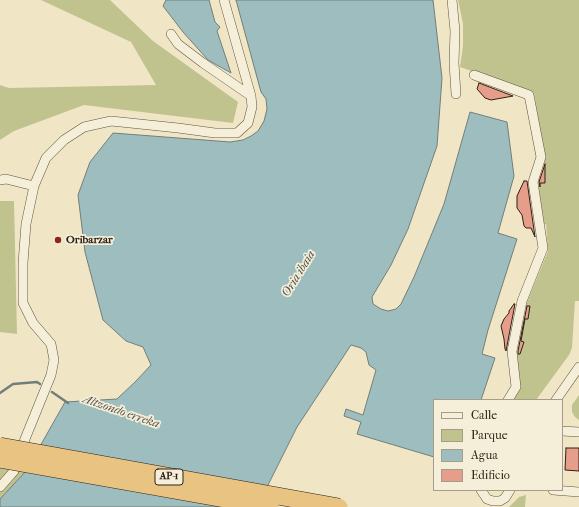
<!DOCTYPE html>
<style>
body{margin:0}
#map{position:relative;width:579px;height:507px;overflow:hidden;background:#f0e6c5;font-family:"IM FELL French Canon",serif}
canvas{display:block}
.legend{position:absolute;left:433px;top:399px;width:130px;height:92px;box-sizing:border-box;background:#f5efd9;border:1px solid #a69c8b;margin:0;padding:5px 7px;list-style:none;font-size:12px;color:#2f2016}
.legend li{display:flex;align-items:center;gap:8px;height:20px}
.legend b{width:20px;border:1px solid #a69c8b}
</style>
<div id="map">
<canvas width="579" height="507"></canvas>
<ul class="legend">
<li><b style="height:5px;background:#f5efd9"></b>Calle</li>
<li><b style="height:11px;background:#c1c38f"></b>Parque</li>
<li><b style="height:11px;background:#9ebdbe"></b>Agua</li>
<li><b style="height:11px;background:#e69d89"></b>Edificio</li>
</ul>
</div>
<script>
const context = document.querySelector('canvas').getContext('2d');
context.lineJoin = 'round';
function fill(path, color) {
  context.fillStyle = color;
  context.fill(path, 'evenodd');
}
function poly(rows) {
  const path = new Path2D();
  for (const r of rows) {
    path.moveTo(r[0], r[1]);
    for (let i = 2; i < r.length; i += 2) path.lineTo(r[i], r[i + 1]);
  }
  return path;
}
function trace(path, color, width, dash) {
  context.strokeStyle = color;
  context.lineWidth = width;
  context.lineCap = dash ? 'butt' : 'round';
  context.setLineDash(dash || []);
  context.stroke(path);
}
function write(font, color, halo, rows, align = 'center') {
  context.font = font + ' "IM FELL French Canon",serif';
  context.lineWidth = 3.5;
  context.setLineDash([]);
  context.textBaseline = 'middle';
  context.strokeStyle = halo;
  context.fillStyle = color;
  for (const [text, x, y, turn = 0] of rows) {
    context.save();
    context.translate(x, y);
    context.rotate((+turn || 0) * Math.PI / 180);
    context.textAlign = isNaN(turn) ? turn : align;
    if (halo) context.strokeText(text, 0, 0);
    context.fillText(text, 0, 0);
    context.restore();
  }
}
const green = poly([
 [41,0,110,0,153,41,238,102,233,123,84,105,14,131,0,140,0,85,9,88,156,85,131,42],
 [458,0,579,0,579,301,575,301,572,348,569,355,536,400,512,400,516,353,520,354,524,342,521,341,525,319,530,306,526,305,548,251,546,224,541,224,538,194,540,183,545,183,545,158,534,93,460,67,463,46,463,24],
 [0,201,14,201,17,334,0,332],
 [579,395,579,420,575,417,572,412,572,405],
 [0,466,26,471,0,499],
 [526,495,525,507,509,507,519,497]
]);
const water = poly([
 [166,0,209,0,215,22,220,27,217,31,231,73,208,60,183,32,163,6,166,0],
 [236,0,433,0,442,78,437,146,408,229,391,265,372,297,373,304,381,309,388,311,396,309,401,304,414,277,444,204,470,112,507,122,514,176,498,233,517,239,488,330,482,354,495,358,481,400,434,400,434,457,357,434,361,422,344,416,346,409,363,415,376,370,369,365,366,352,361,348,351,345,297,427,257,507,0,507,0,499,26,471,65,402,117,399,135,382,151,365,143,347,126,341,103,320,85,252,78,195,90,162,113,133,230,142,243,140,251,136,258,131,264,121,267,109,266,99,261,92,236,0]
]);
const stream = poly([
 [52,392,68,403],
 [0,393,13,384,37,382,40,384]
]);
const building = poly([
 [479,83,513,96,491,100,485,98,477,89,479,83],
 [545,164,545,183,540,183,540,187,539,182,545,164],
 [524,181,527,181,535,237,531,228,526,228,524,226,522,215,517,208,517,196,524,181],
 [514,304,515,304,506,351,505,349,504,339,501,326,504,319,509,313,509,311,514,304],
 [527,306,530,306,528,319,525,319,521,341,524,342,520,354,518,354,518,351,527,306],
 [566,448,579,448,579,471,565,470,566,448]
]);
const street = poly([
 [452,0,455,31,454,63,456,94],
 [171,34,178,44,203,63,251,96],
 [474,75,529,95,541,157,533,182,543,248,522,301,512,351,516,387,508,400],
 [0,180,6,179,34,186],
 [556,400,579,367],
 [562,431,579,432],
 [0,487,14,471,25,439,51,375,54,360,51,344,33,323,23,303,23,263,26,224,34,186,46,158,64,140,84,127,111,121,178,128,215,133,237,133,248,123,252,107,251,96,224,0],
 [481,490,487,499,493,501,500,501,505,498,510,490],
 [553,490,579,492]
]);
const highwayBridge = poly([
 [0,446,339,507],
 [0,459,270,507]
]);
const markers = [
 [58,240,4,"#8f2418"]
];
const shields = [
 [169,477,28]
];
const shieldNames = [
 ["AP-1",169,477]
];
const poiNames = [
 ["Oribarzar",66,240]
];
const waterNames = [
 ["Oria ibaia",299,274,-58],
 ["Altzondo erreka",121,412,19]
];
fill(green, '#c1c38f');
fill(water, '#9ebdbe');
trace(water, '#727e7b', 1);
trace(stream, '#727e7b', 2.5);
fill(building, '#e69d89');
trace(building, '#2f2016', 1);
trace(street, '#5f5242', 10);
trace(street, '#f5efd9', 9);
trace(highwayBridge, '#2f2016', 18, []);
trace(highwayBridge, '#e8c382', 17);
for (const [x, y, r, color] of markers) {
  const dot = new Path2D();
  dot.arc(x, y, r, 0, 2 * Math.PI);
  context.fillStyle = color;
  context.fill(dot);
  trace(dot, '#f5efd9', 1.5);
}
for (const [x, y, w] of shields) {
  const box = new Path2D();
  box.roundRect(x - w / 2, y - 8, w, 16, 3);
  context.fillStyle = '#f5efd9';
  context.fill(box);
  trace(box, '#2f2016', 1);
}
write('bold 10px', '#2f2016', null, shieldNames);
write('bold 11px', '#2f2016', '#f5efd9', poiNames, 'left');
write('italic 12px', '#504f48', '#f5efd9', waterNames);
</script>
